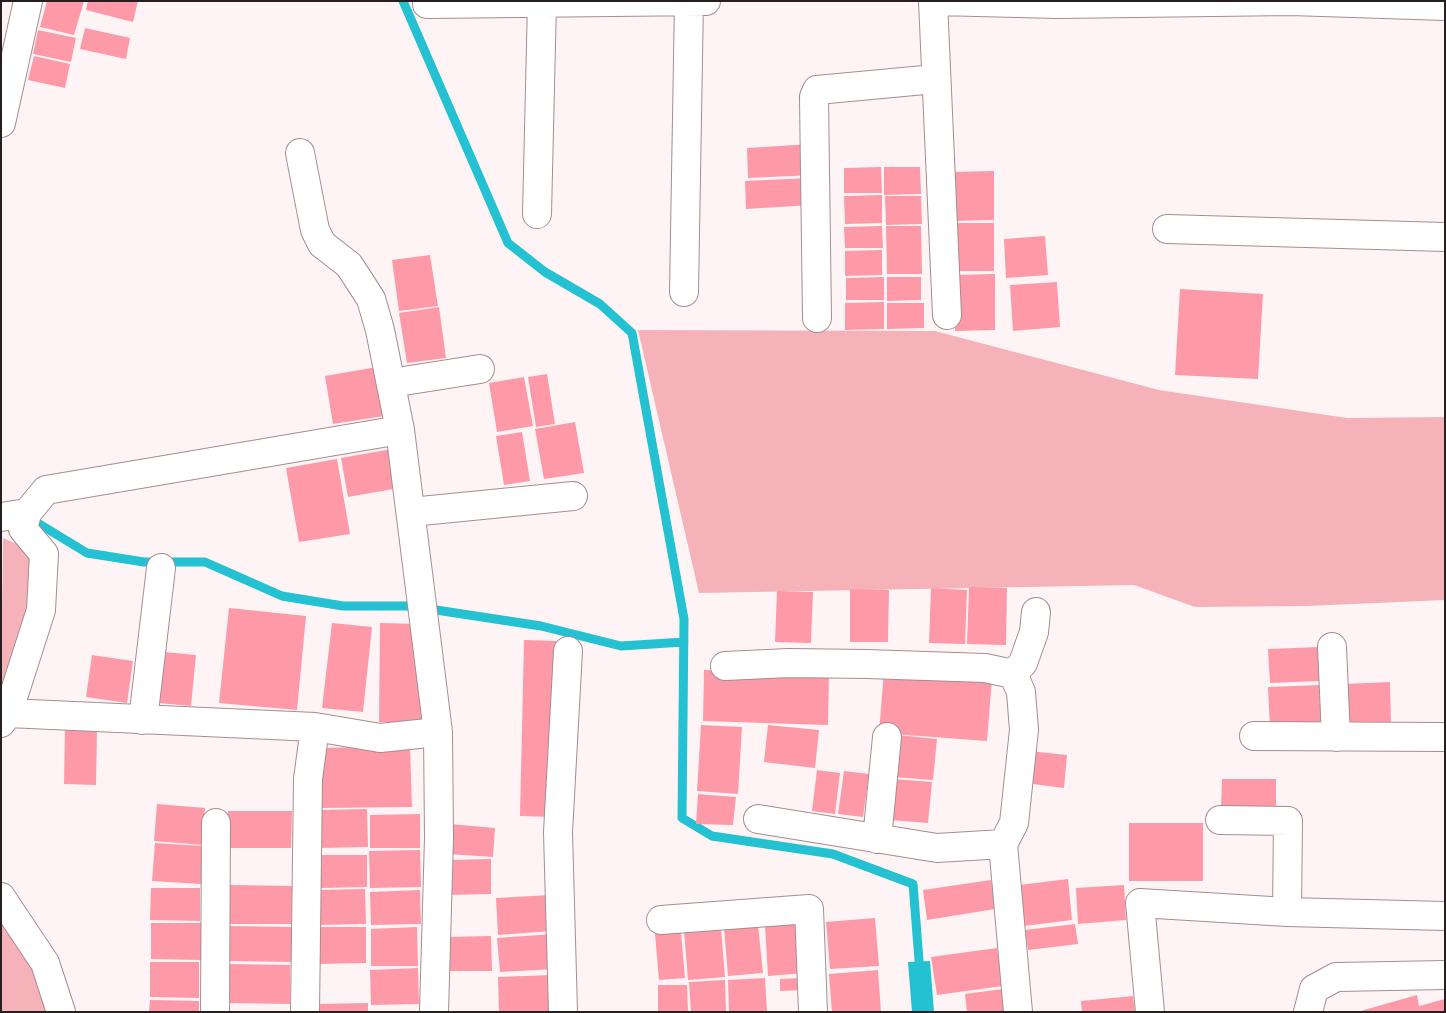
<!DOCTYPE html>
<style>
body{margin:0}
#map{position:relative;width:1446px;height:1013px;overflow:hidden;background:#fff4f5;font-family:Roboto,sans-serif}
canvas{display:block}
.frame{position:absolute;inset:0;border:2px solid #271e1f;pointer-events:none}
</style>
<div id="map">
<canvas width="1446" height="1013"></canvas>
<div class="frame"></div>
</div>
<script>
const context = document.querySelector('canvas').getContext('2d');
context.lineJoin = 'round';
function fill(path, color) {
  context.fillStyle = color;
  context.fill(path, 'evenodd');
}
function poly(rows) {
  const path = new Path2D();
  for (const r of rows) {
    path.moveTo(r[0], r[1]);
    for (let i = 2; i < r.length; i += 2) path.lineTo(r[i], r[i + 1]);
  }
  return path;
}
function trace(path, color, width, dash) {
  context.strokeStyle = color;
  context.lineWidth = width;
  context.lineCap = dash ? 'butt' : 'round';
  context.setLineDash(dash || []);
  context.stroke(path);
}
const green = poly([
 [638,330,935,331,1159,390,1347,418,1445,417,1445,600,1307,606,1195,607,1134,585,699,593],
 [3,538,31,550,28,607,1,686],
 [1,913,32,958,49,1012,1,1012]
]);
const water = poly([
 [930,961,934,1012,912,1012,908,962]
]);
const stream = poly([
 [403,1,508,243,545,272,600,304,632,333,684,619,682,818,712,836,833,854,913,884,920,973],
 [36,522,87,553,144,562,205,562,282,596,343,606,410,606,541,626,621,646,684,642]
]);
const building = poly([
 [47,1,84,1,74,35,40,27],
 [88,1,138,1,133,22,86,10],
 [85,28,130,38,126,59,80,49],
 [38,30,76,38,71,62,33,54],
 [34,56,70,64,65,88,28,80],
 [812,144,814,175,748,178,747,148],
 [881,167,882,193,844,193,844,168],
 [884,167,920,167,921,194,884,195],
 [994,171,994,220,953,221,952,172],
 [809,178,811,205,746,209,745,181],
 [882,195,882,223,845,224,844,196],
 [885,196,921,196,922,224,886,225],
 [953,223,994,223,994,271,953,271],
 [882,226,883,248,845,248,844,227],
 [886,226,921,226,922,274,887,274],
 [1045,236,1048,275,1006,278,1004,239],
 [882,250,882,275,845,276,845,251],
 [430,255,438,306,399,311,392,260],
 [995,274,995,330,955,331,954,275],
 [884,277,884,300,846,300,846,278],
 [887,277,921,277,921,300,887,301],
 [1057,282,1060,327,1013,331,1010,285],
 [1180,289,1263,294,1258,379,1175,375],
 [884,302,884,329,845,330,845,303],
 [887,303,924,303,924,328,887,329],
 [439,307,446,358,407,363,399,313],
 [377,367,384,416,333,424,325,376],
 [547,374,555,424,536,427,528,377],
 [524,377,533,426,497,432,489,383],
 [575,422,584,473,544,479,535,429],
 [522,432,530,481,504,485,496,436],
 [392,449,399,488,348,497,341,458],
 [337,459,350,534,299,542,286,468],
 [969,587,1007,588,1006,645,967,644],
 [931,588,967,590,965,644,929,643],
 [850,589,889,590,888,642,850,642],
 [777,591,813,592,811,643,775,642],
 [229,608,306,616,297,710,219,703],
 [332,623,372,627,363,712,322,708],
 [380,623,422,624,421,723,379,722],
 [524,640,556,641,552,817,520,816],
 [1319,647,1320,681,1270,683,1268,649],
 [164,652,196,655,191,706,159,703],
 [92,655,133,661,127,703,86,697],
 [704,670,829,674,828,725,703,721],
 [884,670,992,679,987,741,879,733],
 [1390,682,1391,725,1346,727,1344,684],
 [1319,685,1321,727,1270,729,1268,687],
 [701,725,742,727,738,794,697,791],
 [768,725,819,730,815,768,764,762],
 [65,730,97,731,96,785,64,784],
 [897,735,937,739,933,780,893,777],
 [410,746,412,807,320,808,319,748],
 [1029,751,1067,755,1064,788,1025,783],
 [817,770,840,773,835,814,812,811],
 [844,771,869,774,863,817,838,814],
 [893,779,932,782,928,823,890,820],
 [1222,779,1276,779,1276,808,1221,808],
 [698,794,736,797,733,825,696,824],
 [157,804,205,808,202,845,154,841],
 [367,809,368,847,318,848,317,810],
 [228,811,292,811,291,848,228,848],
 [420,814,420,848,370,848,370,815],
 [1129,823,1203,823,1203,881,1129,881],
 [450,824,495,828,493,857,448,854],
 [155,843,203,846,201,884,152,881],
 [420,850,421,887,370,888,369,851],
 [321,855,367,855,367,887,321,888],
 [491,859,491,894,447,895,446,860],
 [1068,879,1072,920,1024,926,1019,885],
 [991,880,995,909,927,920,923,890],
 [230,885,292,886,291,924,230,924],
 [1124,885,1126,920,1078,924,1076,888],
 [151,888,200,888,200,921,150,920],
 [365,889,366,924,319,925,318,890],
 [420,890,421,924,371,925,370,892],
 [550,895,552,931,498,935,496,898],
 [875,918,879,966,830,969,826,922],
 [802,922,805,973,768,976,765,925],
 [151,923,202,923,201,960,151,959],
 [1075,924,1078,944,1028,950,1025,930],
 [758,925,763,973,728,976,724,928],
 [229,926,291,927,291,962,229,961],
 [316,927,366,927,366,963,316,964],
 [417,927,418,966,371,966,371,929],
 [721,928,725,977,688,980,684,931],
 [681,932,685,978,659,980,655,934],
 [553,934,555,969,500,972,497,938],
 [491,936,492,971,447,971,447,937],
 [997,948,1003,986,937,995,931,957],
 [150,962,199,962,199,998,150,997],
 [227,964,290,965,290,1004,226,1003],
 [418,968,419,1004,371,1005,370,970],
 [878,970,881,1012,832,1012,829,974],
 [551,975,552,1012,499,1012,498,977],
 [765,978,767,1012,729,1012,728,980],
 [802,978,803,990,780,991,780,979],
 [725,980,726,1012,691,1012,689,982],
 [658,985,687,985,688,1012,658,1012],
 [1003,989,1006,1012,967,1012,965,994],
 [1417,995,1419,1006,1445,999,1445,1012,1357,1012],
 [1133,996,1135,1012,1082,1012,1081,1001],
 [150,1000,199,1001,199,1012,149,1012],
 [368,1003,368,1012,317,1012,317,1004]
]);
const minor = poly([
 [933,1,947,315],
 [937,1,1058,4,1291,1,1445,6],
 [427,4,706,1],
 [1,123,28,1],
 [300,153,315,230,322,244,349,265,371,299,380,330,400,430],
 [537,214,542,2],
 [1167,229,1445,237],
 [684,292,689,1],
 [817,318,814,97,817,90,935,79],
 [391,383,480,369],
 [411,512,573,496],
 [1,517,27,513,46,490,400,430,438,732],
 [1332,647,1336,737],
 [725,666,789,663,867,664,985,668,1013,674],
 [1013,674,1021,692,1024,730,1014,823,1003,844,1018,1012],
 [1013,674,1023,663,1034,632,1036,612],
 [8,713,315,727,380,738,438,732,439,838,434,1012],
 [143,720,161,568],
 [1,723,8,713,41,610,44,554,23,529,27,513],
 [1254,736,1445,737],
 [758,819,937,848,1003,844],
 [1220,820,1288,821,1287,912],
 [877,839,887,737],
 [1,897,45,963,61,1012],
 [661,920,809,909,813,1012],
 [215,1012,216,823],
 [305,1012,308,779,315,727],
 [563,1012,558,832,568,651],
 [1150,1012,1140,903,1287,912,1445,916],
 [1308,1012,1314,989,1336,977,1445,975]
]);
fill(green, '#f6b2b9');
fill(water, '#23c1d1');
trace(stream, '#23c1d1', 9);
fill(building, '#fe99a7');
trace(minor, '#a58d8f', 30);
trace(minor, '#fff', 28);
</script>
